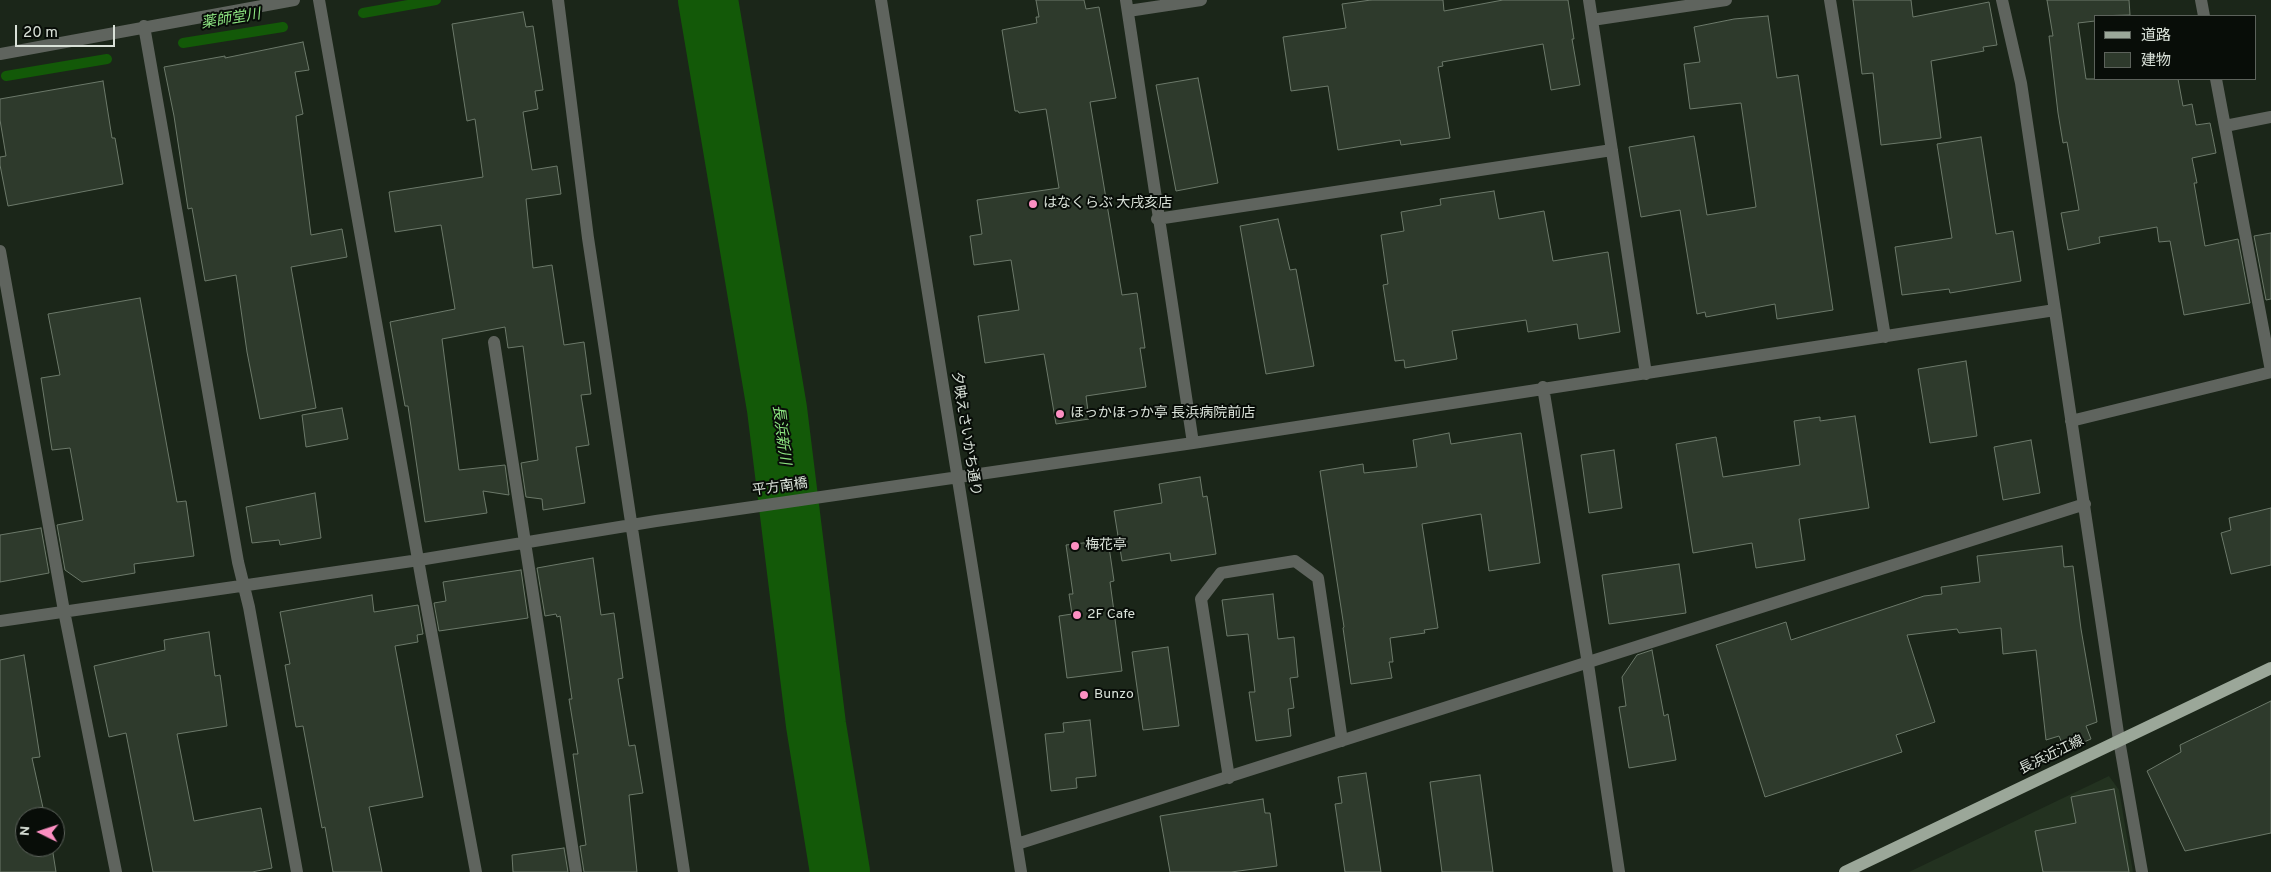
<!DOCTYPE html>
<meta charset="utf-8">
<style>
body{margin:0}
#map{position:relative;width:2271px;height:872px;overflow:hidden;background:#1b2619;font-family:Overpass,"Noto Sans JP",sans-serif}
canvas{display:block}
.legend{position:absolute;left:2094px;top:15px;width:162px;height:65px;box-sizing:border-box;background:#080d08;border:1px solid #5c625b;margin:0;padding:6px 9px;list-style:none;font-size:15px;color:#d9e1d8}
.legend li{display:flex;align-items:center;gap:10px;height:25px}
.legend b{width:25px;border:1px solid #5c625b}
.north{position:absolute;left:15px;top:807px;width:50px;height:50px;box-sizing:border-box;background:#080d08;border:1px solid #5c625b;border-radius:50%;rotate:274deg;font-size:14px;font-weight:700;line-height:20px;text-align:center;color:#d9e1d8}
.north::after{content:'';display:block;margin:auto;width:18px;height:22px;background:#fc8fc2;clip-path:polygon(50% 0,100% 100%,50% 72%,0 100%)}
.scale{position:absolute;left:15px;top:25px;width:100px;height:22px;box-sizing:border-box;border:2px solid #d9e1d8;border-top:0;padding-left:6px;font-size:15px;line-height:18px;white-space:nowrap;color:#d9e1d8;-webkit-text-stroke:4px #080d08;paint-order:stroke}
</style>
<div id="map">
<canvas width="2271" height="872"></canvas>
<ul class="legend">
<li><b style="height:6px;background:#9ba799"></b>道路</li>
<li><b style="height:14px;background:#2e3a2c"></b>建物</li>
</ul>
<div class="north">N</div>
<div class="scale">20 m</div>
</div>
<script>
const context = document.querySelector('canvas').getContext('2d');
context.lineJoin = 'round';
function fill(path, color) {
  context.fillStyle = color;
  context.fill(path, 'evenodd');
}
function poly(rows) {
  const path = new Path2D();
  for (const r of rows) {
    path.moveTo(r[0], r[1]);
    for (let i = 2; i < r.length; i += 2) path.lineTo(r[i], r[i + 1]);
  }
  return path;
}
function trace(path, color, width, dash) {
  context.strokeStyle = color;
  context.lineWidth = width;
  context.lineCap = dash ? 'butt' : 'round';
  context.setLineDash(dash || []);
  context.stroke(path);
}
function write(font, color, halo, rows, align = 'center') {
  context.font = font + ' Overpass,"Noto Sans JP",sans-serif';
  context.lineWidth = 4;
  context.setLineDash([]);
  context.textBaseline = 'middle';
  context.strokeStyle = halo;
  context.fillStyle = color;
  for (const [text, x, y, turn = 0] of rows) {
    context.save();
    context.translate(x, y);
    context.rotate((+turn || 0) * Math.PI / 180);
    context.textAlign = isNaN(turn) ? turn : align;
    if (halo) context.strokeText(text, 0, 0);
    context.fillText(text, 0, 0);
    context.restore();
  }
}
const built = poly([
 [2109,776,2119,790,2133,872,1909,872]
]);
const stream = poly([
 [363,13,436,0],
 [183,43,283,27],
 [6,76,107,59]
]);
const river = poly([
 [708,0,777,409,816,725,840,872]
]);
const building = poly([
 [1036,0,1084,0,1086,9,1099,7,1116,98,1090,102,1122,295,1137,293,1145,348,1140,348,1146,387,1086,396,1089,419,1056,424,1044,354,985,363,978,316,1019,310,1011,260,974,265,970,236,982,234,977,200,1059,188,1046,109,1019,113,1018,111,1015,111,1002,30,1037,23,1036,17,1039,17,1036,0],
 [1371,0,1443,0,1444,11,1503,0,1568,0,1574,39,1572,39,1580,85,1551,90,1543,44,1442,62,1443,66,1438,67,1450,138,1401,145,1400,140,1338,150,1328,86,1291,91,1283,37,1346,28,1342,4,1371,0],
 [1853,0,1911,0,1913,17,1989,2,1997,45,1983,47,1984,51,1931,61,1941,138,1881,145,1873,73,1862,74,1853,0],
 [2047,0,2129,0,2130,15,2095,16,2095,21,2078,23,2086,79,2178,79,2183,106,2192,104,2196,125,2210,123,2216,153,2192,158,2197,183,2194,183,2205,246,2238,239,2250,303,2184,315,2170,241,2159,242,2157,227,2099,237,2100,243,2068,250,2061,213,2079,210,2067,142,2063,143,2058,113,2049,36,2053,36,2047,0],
 [523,12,526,27,533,26,543,90,535,91,538,109,523,112,532,170,557,166,561,194,526,199,533,268,552,265,564,345,584,342,591,394,581,395,589,445,576,447,585,503,543,510,542,499,526,497,521,463,538,460,523,346,508,348,505,327,442,339,459,470,505,465,509,495,483,491,487,513,425,522,408,406,405,406,390,322,455,309,441,225,395,232,389,192,483,177,475,119,467,121,452,24,523,12],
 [1768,16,1777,78,1798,75,1833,310,1777,319,1775,304,1706,317,1705,312,1697,314,1680,210,1641,217,1629,147,1694,136,1707,215,1756,207,1741,103,1690,109,1684,64,1700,62,1694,27,1734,19,1768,16],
 [303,42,309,70,295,72,303,114,296,116,311,235,342,229,347,257,291,267,316,408,260,419,247,352,236,275,205,281,192,208,188,209,174,116,164,67,225,56,225,58,303,42],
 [1198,78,1218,183,1176,191,1156,85,1198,78],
 [103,81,112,138,115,138,123,184,8,206,0,165,0,157,6,156,0,120,0,99,103,81],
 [1981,137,1996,234,2013,231,2021,281,1950,293,1949,289,1902,295,1895,247,1952,238,1937,144,1981,137],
 [1494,191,1499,219,1544,211,1553,261,1608,252,1620,332,1579,339,1577,324,1528,332,1526,320,1452,331,1457,359,1405,368,1404,360,1395,361,1383,285,1388,284,1381,235,1404,231,1401,212,1441,205,1440,199,1494,191],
 [1278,219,1290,270,1296,269,1314,366,1266,374,1240,226,1278,219],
 [2271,233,2271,299,2266,300,2254,236,2271,233],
 [140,298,177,502,186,501,194,556,134,564,135,573,82,582,65,570,57,525,83,520,70,448,52,450,41,378,60,375,48,314,140,298],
 [1966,361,1977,436,1930,443,1918,369,1966,361],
 [342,408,348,439,306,447,302,415,342,408],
 [1855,416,1869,508,1799,519,1805,560,1756,568,1752,543,1693,553,1676,444,1716,437,1723,477,1800,465,1794,421,1820,417,1820,421,1855,416],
 [1449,433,1451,444,1521,433,1540,563,1489,571,1481,514,1422,524,1438,628,1424,630,1425,633,1390,638,1393,662,1389,662,1392,678,1351,684,1343,628,1344,627,1320,471,1363,464,1364,473,1417,467,1413,440,1449,433],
 [2031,440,2040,493,2003,500,1994,447,2031,440],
 [1614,450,1622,508,1589,513,1581,455,1614,450],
 [1200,477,1203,497,1207,496,1216,554,1171,561,1170,553,1122,561,1114,511,1162,503,1159,484,1200,477],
 [315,493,321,538,280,545,279,540,252,543,246,507,315,493],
 [2271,508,2271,565,2231,574,2221,533,2231,530,2229,518,2271,508],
 [41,528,49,573,0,582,0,535,41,528],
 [1108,540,1114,581,1110,582,1122,671,1067,678,1059,616,1072,614,1069,594,1073,594,1066,545,1108,540],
 [2062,546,2064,567,2073,566,2081,629,2097,722,2086,726,2091,739,2065,750,2059,736,2046,740,2036,650,2003,654,2001,628,1959,633,1957,629,1907,635,1935,722,1896,735,1902,752,1765,797,1716,645,1786,622,1791,640,1924,596,1942,594,1941,587,1980,582,1977,556,2062,546],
 [593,558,601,615,614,613,623,678,618,679,629,746,635,745,643,793,629,795,637,872,584,872,580,846,586,845,573,754,578,754,569,699,572,699,560,616,557,617,556,614,545,616,537,568,593,558],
 [1679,564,1686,613,1609,624,1602,575,1679,564],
 [521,570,528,618,439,631,434,603,446,601,443,582,521,570],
 [1273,594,1278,639,1294,637,1298,677,1290,678,1294,708,1288,709,1291,736,1256,741,1249,692,1255,692,1248,634,1227,636,1222,600,1273,594],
 [372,595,374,612,418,605,423,634,417,635,418,642,395,646,423,797,369,807,382,872,333,872,325,827,322,828,303,726,296,727,285,665,290,664,280,612,372,595],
 [209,632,215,676,220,675,227,726,177,734,194,821,261,808,272,868,252,872,153,872,126,733,109,737,94,666,165,650,164,640,209,632],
 [1168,647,1179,726,1143,730,1132,652,1168,647],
 [1652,650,1664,716,1668,714,1676,760,1629,768,1619,707,1626,706,1622,677,1637,655,1652,650],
 [24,655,40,757,32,758,45,817,25,817,25,847,52,847,56,872,0,872,0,660,24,655],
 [2271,701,2271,833,2185,851,2147,771,2181,752,2180,745,2271,701],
 [1090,720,1096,776,1076,778,1077,788,1051,791,1045,734,1064,732,1063,723,1090,720],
 [1366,773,1381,872,1345,872,1335,804,1342,803,1338,777,1366,773],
 [1480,775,1493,872,1442,872,1430,782,1480,775],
 [2114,789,2129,872,2043,872,2035,831,2076,823,2071,797,2114,789],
 [1263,799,1265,813,1270,813,1277,866,1231,872,1170,872,1160,816,1263,799],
 [564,848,568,872,513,872,512,855,564,848]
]);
const minor = poly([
 [319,0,422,582,476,872],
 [558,0,588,238,684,872],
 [881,0,1021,872],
 [1126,0,1193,443],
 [1589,0,1646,374],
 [1830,0,1885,337],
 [2002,0,2021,83,2119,740,2142,872],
 [2201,0,2204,16],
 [1128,11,1201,0],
 [1592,20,1726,0],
 [144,26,238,562,249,607,297,872],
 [0,54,294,0],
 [2216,79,2271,371],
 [2225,126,2271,117],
 [1157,219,1612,150],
 [0,251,64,611,116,872],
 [494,342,576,872],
 [1543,387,1588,664,1619,872],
 [2071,421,2271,372],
 [0,621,419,560,656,521,1193,443,2055,310],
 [1229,778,1201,599,1221,573,1295,561,1318,578,1342,741],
 [1017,844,2085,504]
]);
const major = poly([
 [1845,872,2271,668]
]);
const markers = [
 [1033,204,5,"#fc8fc2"],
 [1060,414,5,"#fc8fc2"],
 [1075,546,5,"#fc8fc2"],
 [1077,615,5,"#fc8fc2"],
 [1084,695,5,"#fc8fc2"]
];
const poiNames = [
 ["はなくらぶ 大戌亥店",1043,204],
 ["ほっかほっか亭 長浜病院前店",1070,414],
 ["梅花亭",1085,546],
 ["2F Cafe",1087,615],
 ["Bunzo",1094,695]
];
const streetNames = [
 ["夕映えさいかち通り",965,434,81],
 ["平方南橋",780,488,-8],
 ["長浜近江線",2052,756,-26]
];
const waterNames = [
 ["薬師堂川",231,20,-9],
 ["長浜新川",780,435,83]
];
fill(built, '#233220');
trace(stream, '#135908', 10);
trace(river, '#135908', 60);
fill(building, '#2e3a2c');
trace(building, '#6c796a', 1);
trace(minor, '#5f645e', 12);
trace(major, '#9ba799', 12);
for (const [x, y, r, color] of markers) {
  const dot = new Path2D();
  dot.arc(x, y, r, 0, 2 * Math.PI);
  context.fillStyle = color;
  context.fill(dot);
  trace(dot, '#080d08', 2);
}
write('14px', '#d9e1d8', '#080d08', poiNames, 'left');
write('14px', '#d9e1d8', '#080d08', streetNames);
write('italic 15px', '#8ce380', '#080d08', waterNames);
</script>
